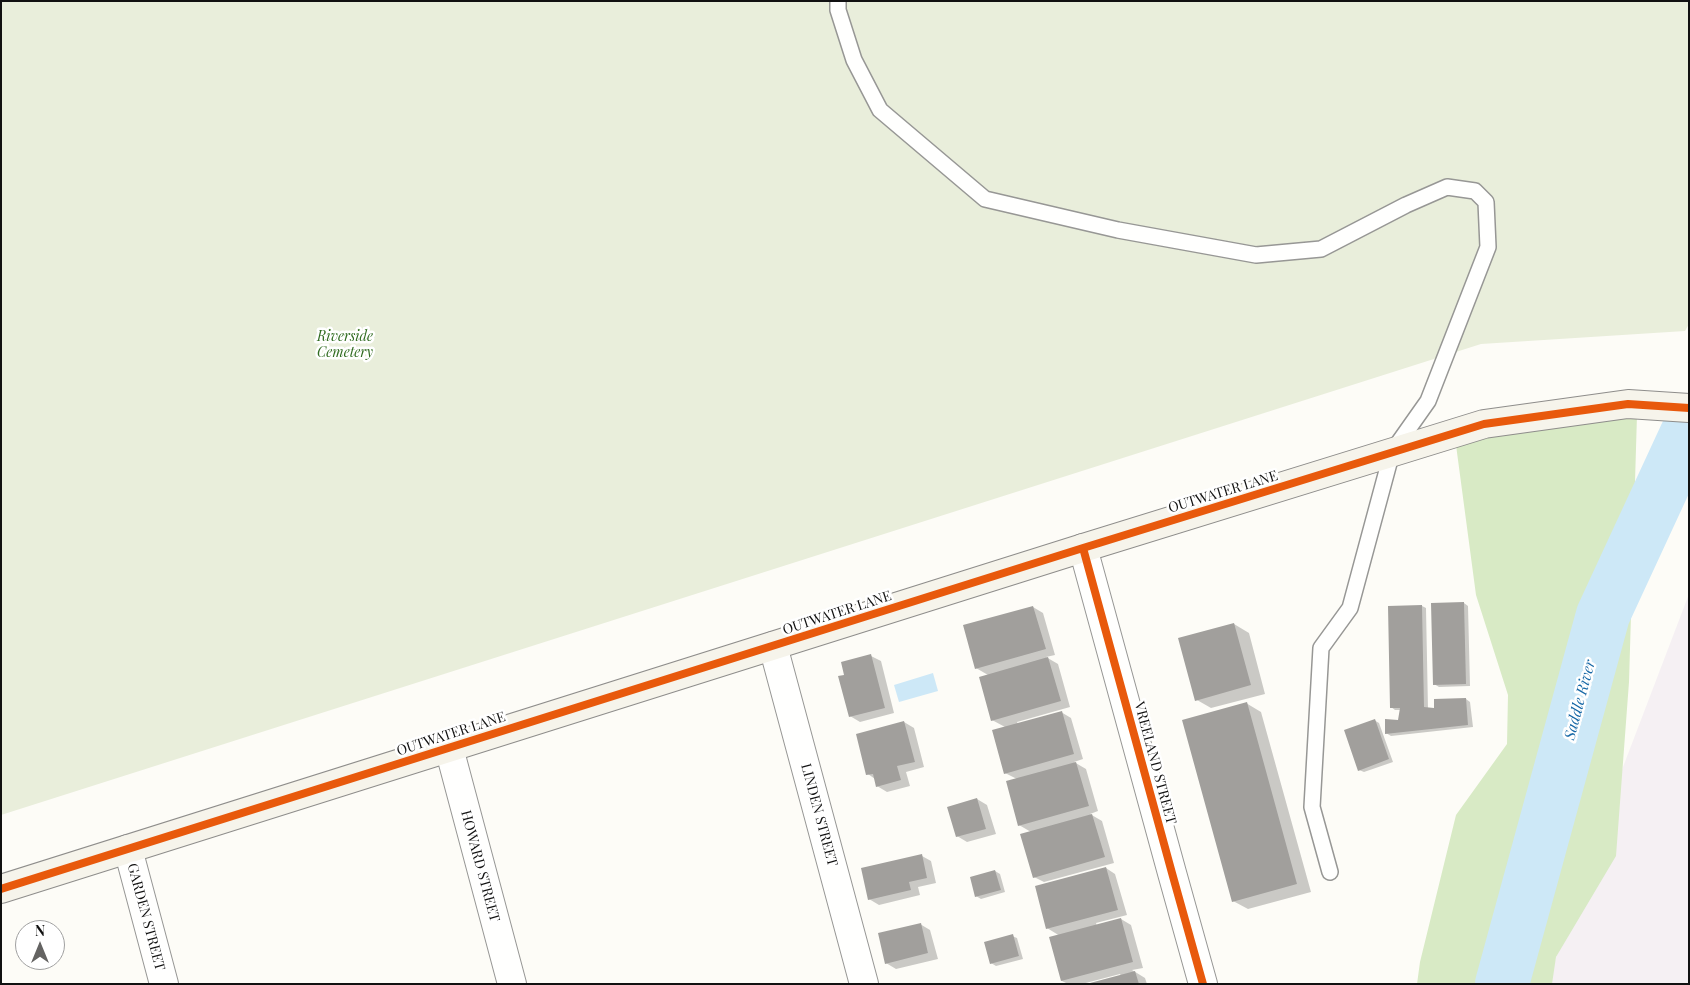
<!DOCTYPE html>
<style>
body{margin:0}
#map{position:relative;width:1690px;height:985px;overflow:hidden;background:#fdfcf7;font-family:"Playfair Display",serif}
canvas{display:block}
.frame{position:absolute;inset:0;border:2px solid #111;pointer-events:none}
.north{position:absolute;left:15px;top:920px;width:50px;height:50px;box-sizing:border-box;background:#fff;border:1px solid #a0a0a0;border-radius:50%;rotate:0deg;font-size:14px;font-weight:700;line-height:20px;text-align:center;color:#111}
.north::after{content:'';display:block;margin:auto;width:18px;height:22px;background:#646362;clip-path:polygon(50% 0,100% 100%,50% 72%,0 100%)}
</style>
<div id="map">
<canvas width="1690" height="985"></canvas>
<div class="frame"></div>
<div class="north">N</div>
</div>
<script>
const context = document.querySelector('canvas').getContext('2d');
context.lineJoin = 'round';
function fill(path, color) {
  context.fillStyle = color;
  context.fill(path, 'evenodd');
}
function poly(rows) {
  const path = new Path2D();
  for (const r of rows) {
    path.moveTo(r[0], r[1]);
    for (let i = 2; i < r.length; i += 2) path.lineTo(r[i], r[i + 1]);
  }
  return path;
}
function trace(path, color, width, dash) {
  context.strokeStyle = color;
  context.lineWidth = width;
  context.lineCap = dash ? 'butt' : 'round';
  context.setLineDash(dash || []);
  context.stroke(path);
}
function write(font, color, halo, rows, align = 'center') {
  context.font = font + ' "Playfair Display",serif';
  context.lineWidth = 5;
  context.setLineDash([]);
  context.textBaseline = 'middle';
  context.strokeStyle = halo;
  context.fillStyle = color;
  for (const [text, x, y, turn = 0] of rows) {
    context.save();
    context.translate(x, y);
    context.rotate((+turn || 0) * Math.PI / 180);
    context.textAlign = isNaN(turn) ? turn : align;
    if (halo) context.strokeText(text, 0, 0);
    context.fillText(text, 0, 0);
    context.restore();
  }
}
const industrial = poly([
 [1689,594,1689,984,1548,984,1578,885]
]);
const forest = poly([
 [1637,415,1629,682,1616,856,1556,957,1552,984,1417,984,1420,962,1456,815,1507,744,1508,695,1476,595,1456,445,1520,430]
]);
const cemetery = poly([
 [1,1,1689,1,1689,324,1685,331,1481,344,1,815]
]);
const water = poly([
 [933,673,938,691,899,702,894,685]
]);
const shadow = poly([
 [1464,603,1468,606,1470,686,1439,687,1434,684],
 [1422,606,1426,608,1428,709,1435,709,1466,699,1470,702,1473,727,1391,736,1386,733,1400,722,1401,710,1395,710,1391,707],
 [1033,607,1043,613,1055,655,1046,657,1058,664,1070,707,1017,722,1018,724,1061,712,1071,718,1083,759,1074,762,1086,769,1098,811,1090,814,1102,821,1114,863,1044,882,1034,877,1031,832,1019,825,1017,779,1005,773,1005,727,992,720,988,675,976,668],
 [1234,624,1249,633,1265,694,1211,708,1197,700],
 [871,656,881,661,894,713,860,722,850,716,846,675],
 [1246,703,1261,712,1311,892,1248,909,1233,901],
 [1374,720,1379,723,1393,762,1364,772,1359,770],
 [904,722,914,728,924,767,906,772,910,786,887,792,877,786,875,779,868,774],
 [977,799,987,805,996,834,967,842,957,836,949,807],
 [922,856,931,861,936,883,918,887,920,895,879,905,869,899],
 [1106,868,1115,874,1127,915,1096,923,1097,926,1121,919,1131,925,1143,968,1132,970,1145,978,1147,984,1093,984,1121,976,1120,974,1082,984,1068,984,1062,981,1051,938,1060,936,1047,928],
 [995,871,1000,874,1005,892,981,899,976,896],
 [920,924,930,930,938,959,896,969,886,963],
 [1012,936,1017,938,1023,959,996,966,991,963]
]);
const river = poly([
 [1502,984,1603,615,1689,429]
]);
const building = poly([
 [1464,602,1466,684,1433,685,1431,603],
 [1422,605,1424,707,1434,708,1434,699,1466,698,1468,725,1385,734,1385,719,1398,720,1400,708,1390,708,1388,606],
 [1033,606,1046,649,975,669,963,625],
 [1234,623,1251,685,1195,701,1178,638],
 [871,654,885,708,849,717,838,676,844,675,841,662],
 [1048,657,1061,701,991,721,979,677],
 [1247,702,1297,884,1232,902,1182,720],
 [1062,711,1074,754,1004,774,992,730],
 [1375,719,1389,759,1358,771,1344,730],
 [904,721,915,762,897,766,901,780,876,787,873,774,866,775,856,734],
 [1076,762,1089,806,1018,826,1006,781],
 [977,798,986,829,956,837,947,807],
 [1092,814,1105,857,1033,878,1020,834],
 [922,854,927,878,909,882,911,890,868,900,861,868],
 [1106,867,1118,910,1046,929,1035,886],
 [995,870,1001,890,975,897,970,877],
 [1121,918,1133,962,1061,981,1049,937],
 [921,923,928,953,885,964,878,933],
 [1013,934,1019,956,990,964,984,942],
 [1135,971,1139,984,1090,984,1090,983]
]);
const lane = poly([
 [838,1,838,10,854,60,880,110,985,199,1118,230,1256,255,1321,249,1406,205,1447,187,1475,191,1486,202,1488,247,1428,401,1392,452,1350,608,1321,648,1312,807,1330,872]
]);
const street = poly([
 [1083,548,1172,873,1203,984],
 [773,646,864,984],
 [449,748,512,984],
 [128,849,164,984]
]);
const secondary = poly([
 [1,889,1083,548,1484,424,1628,404,1689,408]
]);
const cycleway = poly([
 [1083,548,1172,873,1203,984],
 [1,889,1083,548,1484,424,1628,404,1689,408]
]);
const parkNames = [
 ["Riverside",345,337],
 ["Cemetery",345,353]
];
const streetNames = [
 ["OUTWATER LANE",1223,492,-17],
 ["OUTWATER LANE",837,613,-18],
 ["OUTWATER LANE",451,734,-18],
 ["VREELAND STREET",1155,763,75],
 ["LINDEN STREET",819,815,75],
 ["HOWARD STREET",480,866,75],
 ["GARDEN STREET",146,917,75]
];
const waterNames = [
 ["Saddle River",1580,700,-75]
];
fill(industrial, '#f5f0f3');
fill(forest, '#d8eac5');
fill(cemetery, '#e9eedb');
fill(water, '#cde8f7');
fill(shadow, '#0003');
trace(river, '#cde8f7', 54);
fill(building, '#a19f9c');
trace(lane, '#979795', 18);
trace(street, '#979795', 30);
trace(secondary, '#8e8d8b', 30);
trace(lane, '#fffffe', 15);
trace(street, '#fffffe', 28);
trace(secondary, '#f6f4eb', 28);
trace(cycleway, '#e8590c', 8);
write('italic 14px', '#2f6b1f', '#fff', parkNames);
write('14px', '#111', '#fff', streetNames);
write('italic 15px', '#1768a6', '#fff', waterNames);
</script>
